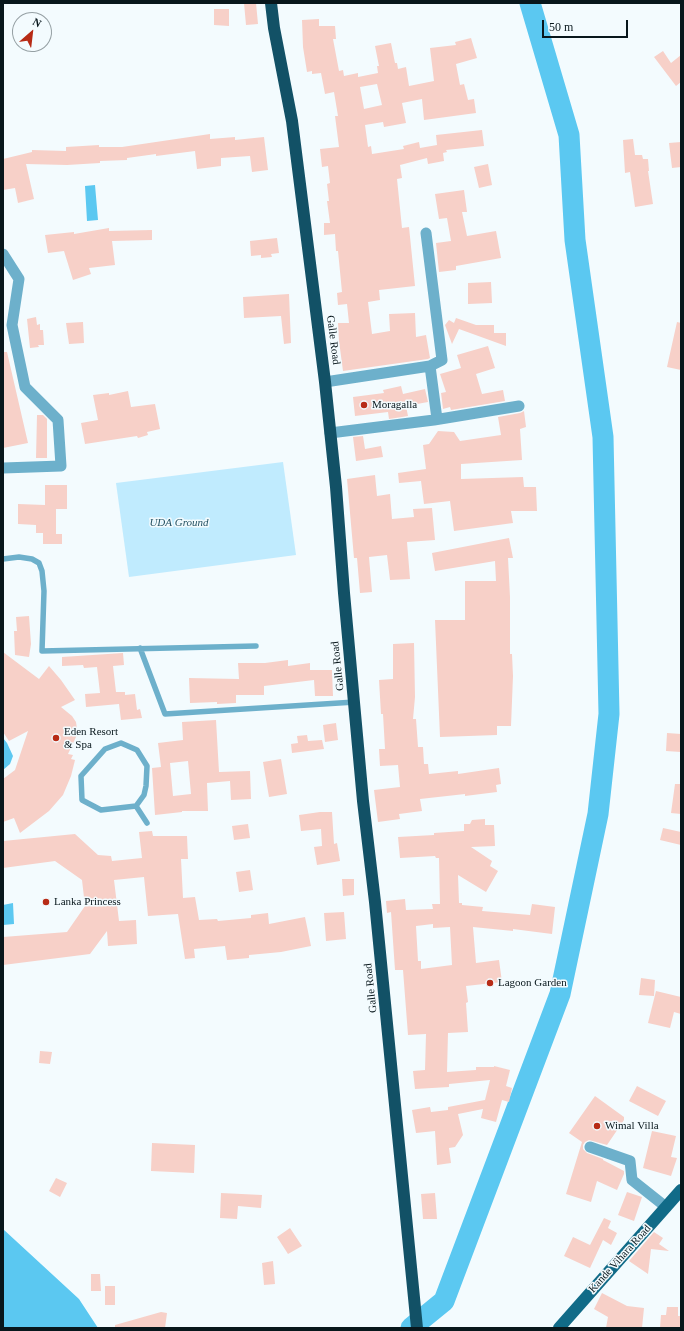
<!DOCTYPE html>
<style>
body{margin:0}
#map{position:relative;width:684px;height:1331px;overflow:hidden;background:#f3fbfe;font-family:Georgia,serif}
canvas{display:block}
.frame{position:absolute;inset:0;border:4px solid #08171c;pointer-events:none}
.north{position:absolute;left:12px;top:12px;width:40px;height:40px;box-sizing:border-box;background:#f3fbfe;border:1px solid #95a0a4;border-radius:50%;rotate:28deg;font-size:11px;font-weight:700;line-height:16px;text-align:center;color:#08171c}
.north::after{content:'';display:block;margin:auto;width:14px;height:18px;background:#b72b16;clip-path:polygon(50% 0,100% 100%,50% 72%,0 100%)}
.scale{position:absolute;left:542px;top:20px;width:86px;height:18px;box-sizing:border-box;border:2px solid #08171c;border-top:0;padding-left:5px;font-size:12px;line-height:14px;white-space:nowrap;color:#08171c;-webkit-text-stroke:3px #f3fbfe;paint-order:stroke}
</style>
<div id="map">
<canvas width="684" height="1331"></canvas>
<div class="frame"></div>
<div class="north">N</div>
<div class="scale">50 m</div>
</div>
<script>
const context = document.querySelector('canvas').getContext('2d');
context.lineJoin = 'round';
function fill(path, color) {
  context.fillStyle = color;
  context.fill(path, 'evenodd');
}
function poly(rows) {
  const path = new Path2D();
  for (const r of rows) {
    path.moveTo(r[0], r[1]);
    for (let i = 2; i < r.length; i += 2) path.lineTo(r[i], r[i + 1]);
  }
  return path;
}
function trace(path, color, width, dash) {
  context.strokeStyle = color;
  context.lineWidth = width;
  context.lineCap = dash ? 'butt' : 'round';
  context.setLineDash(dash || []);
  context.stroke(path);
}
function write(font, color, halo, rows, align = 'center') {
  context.font = font + ' Georgia,serif';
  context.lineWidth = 3;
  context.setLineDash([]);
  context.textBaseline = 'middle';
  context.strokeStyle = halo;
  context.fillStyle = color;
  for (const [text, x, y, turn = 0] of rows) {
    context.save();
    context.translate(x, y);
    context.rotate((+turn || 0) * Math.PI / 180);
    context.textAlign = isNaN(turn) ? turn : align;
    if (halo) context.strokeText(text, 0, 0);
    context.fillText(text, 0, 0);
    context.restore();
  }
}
const green = poly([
 [283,462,296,555,129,577,116,483]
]);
const water = poly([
 [95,185,98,220,87,221,85,186],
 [3,738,7,743,13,756,10,764,3,770],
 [13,903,14,924,3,925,3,905],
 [3,1229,79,1299,98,1328,3,1328]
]);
const river = poly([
 [411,1328,444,1301,560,994,598,814,609,714,603,437,575,240,569,135,530,3]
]);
const building = poly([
 [244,3,256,3,258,24,246,25],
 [214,9,229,9,229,26,214,25],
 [319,19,319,26,335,26,336,39,333,39,339,71,343,70,344,76,358,73,358,77,378,73,377,66,379,66,375,46,391,43,395,63,397,63,398,69,406,67,409,86,434,81,430,48,456,45,455,42,471,38,477,58,456,64,460,85,464,84,468,100,474,99,476,113,424,120,422,99,402,103,406,123,384,127,383,122,365,125,368,147,371,146,372,154,404,149,403,146,419,142,420,148,437,145,436,135,482,130,484,146,446,150,447,152,443,153,444,161,428,164,427,158,400,165,402,178,397,179,402,228,409,227,415,286,379,290,380,300,368,302,372,334,390,331,389,314,415,313,416,337,426,335,430,358,428,359,343,371,339,341,338,323,349,323,347,304,338,305,337,293,342,292,338,251,336,251,335,234,324,235,324,223,330,223,327,201,329,201,327,184,330,183,328,166,322,167,320,149,339,147,335,116,338,116,334,92,325,94,321,73,312,74,312,71,307,72,303,47,302,20],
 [377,84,382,105,364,109,360,87],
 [663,51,671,63,681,55,681,82,676,86,654,57],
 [210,134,210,139,235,137,235,140,264,137,268,170,252,172,250,156,221,158,221,166,197,169,195,151,156,156,156,154,127,158,127,160,100,161,100,163,67,165,26,164,34,199,18,203,15,188,3,190,3,159,32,152,32,150,66,151,66,147,99,145,99,147,122,147],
 [633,139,635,155,642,155,643,159,648,159,649,171,648,171,653,204,635,207,630,172,625,173,623,140],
 [681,142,681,167,672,168,669,143],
 [488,164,492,185,479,188,474,167],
 [464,190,467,212,462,212,467,236,496,231,501,258,456,266,456,270,439,272,436,243,451,241,447,218,439,219,435,194],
 [109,228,109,231,152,230,152,240,112,241,115,265,89,268,91,274,73,280,64,251,48,253,45,235,74,232,74,234],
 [277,238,279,253,271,254,272,257,261,258,261,255,251,256,250,241],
 [491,282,492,303,468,304,468,283],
 [289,294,291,343,284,344,281,316,244,318,243,297],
 [36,317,37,325,40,324,40,330,43,330,44,345,38,345,39,347,30,348,27,319],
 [456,318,476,325,494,325,494,333,506,333,506,346,459,329,452,344,445,325,449,320,454,323],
 [83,322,84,343,69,344,66,323],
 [677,322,681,323,681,370,667,367],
 [488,346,495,368,476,374,482,394,503,390,505,401,451,410,450,407,443,409,441,393,446,392,440,374,461,368,457,355],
 [3,352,7,352,28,443,3,448],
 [401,386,403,394,425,389,428,402,406,406,408,416,402,417,389,419,388,412,355,416,353,397,384,393,383,390],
 [128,391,131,407,155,404,160,429,147,432,148,435,138,438,137,436,85,444,81,423,98,420,93,395,109,393,109,395],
 [524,411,526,427,520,429,522,460,461,464,461,479,523,477,524,487,536,487,537,511,511,511,513,523,454,531,450,501,424,504,421,481,399,483,398,473,426,469,423,445,429,444,438,431,454,432,460,441,501,435,498,417,520,413],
 [37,415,43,415,47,419,47,458,36,458],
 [363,436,365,449,381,446,383,457,356,461,353,437],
 [375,475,377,496,390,494,392,519,414,517,413,509,432,508,435,540,407,542,410,579,390,580,387,555,369,557,372,592,360,593,357,558,354,558,347,479],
 [45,485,67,485,67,509,56,509,56,534,62,534,62,544,43,544,43,533,36,533,36,525,18,524,18,504,45,505],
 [509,538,513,558,508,558,510,597,510,654,512,654,513,676,511,726,497,726,497,735,440,737,435,620,465,620,465,581,496,581,495,561,435,571,432,553],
 [29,616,31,644,29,657,15,655,14,631,17,631,16,617],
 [414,643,415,697,413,719,416,719,418,747,423,747,424,764,428,764,429,774,458,771,458,774,499,768,501,784,496,785,497,792,465,796,465,794,420,799,422,811,399,814,400,819,378,822,374,790,400,787,398,765,380,766,379,749,385,749,383,714,381,714,379,680,393,679,393,644],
 [3,652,39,679,49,666,61,680,75,700,61,707,72,716,76,722,77,729,76,737,68,754,73,755,71,759,75,760,71,776,63,795,49,811,20,833,14,818,3,822,3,779,15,770,28,731,9,741,3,732],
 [123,653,124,665,113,666,116,692,125,692,125,695,135,694,137,710,140,709,142,718,121,720,119,704,86,707,85,694,100,693,97,667,84,668,83,665,62,666,62,657],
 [288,660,288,666,310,663,310,670,332,670,333,696,315,696,314,680,264,686,264,695,236,695,236,703,217,704,217,702,190,703,189,678,239,679,238,663,265,663],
 [216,720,219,772,250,771,251,799,231,800,230,781,207,783,208,811,182,811,182,812,155,815,152,768,161,767,158,743,183,740,182,722],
 [188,761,191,794,173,796,170,763],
 [336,723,338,740,325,742,323,725],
 [667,733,681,734,681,752,666,751],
 [307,735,308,741,322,740,324,749,292,753,291,744,298,743,297,736],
 [281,759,287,794,269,797,263,762],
 [675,784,681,784,681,814,671,813],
 [320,812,332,812,334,844,337,843,340,861,317,865,314,847,322,846,321,829,301,831,299,815],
 [485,819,485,825,494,825,495,846,471,847,492,861,490,866,498,871,486,892,458,875,459,903,462,903,462,905,483,907,482,911,530,915,532,904,555,907,552,934,513,929,513,931,473,927,476,963,499,960,502,982,466,986,468,1002,466,1003,468,1032,448,1033,447,1072,476,1070,476,1067,494,1067,494,1066,510,1070,506,1086,512,1088,509,1102,502,1100,496,1122,481,1118,483,1109,458,1114,463,1135,455,1147,449,1148,451,1163,437,1165,435,1131,416,1133,412,1110,430,1107,431,1112,448,1110,448,1107,485,1100,490,1080,449,1084,449,1087,415,1089,413,1071,425,1070,426,1034,408,1035,403,970,395,970,391,912,387,913,386,901,405,899,406,910,433,909,432,904,440,904,439,858,436,858,435,856,400,858,398,837,434,835,434,833,464,831,464,824,470,824,472,820],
 [433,924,433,928,450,927,452,965,421,969,421,961,418,961,416,926],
 [248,824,250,838,234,840,232,826],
 [663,828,681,832,681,845,660,840],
 [152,831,153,836,187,836,188,859,181,859,183,898,195,897,199,920,217,919,218,921,251,918,251,915,268,913,269,924,305,917,311,946,281,952,249,955,249,958,227,960,225,946,194,949,195,958,185,959,178,914,148,916,144,877,114,880,119,921,136,920,137,944,108,946,107,931,90,954,3,965,3,937,67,932,85,906,82,880,55,861,3,868,3,841,75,834,98,855,111,856,112,861,142,858,139,832],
 [250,870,253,890,239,892,236,872],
 [342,879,354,879,354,895,343,896],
 [344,912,346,939,326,941,324,913],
 [641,978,655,980,654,996,639,995],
 [656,991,681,997,681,1014,674,1012,670,1028,648,1023],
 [40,1051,52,1052,50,1064,39,1063],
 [637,1086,666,1101,658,1116,629,1101],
 [595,1096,624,1117,624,1120,607,1145,589,1140,585,1142,583,1145,583,1149,587,1153,603,1159,603,1160,624,1171,624,1174,617,1190,597,1181,591,1202,566,1194,582,1142,569,1133],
 [652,1131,676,1136,671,1157,677,1158,671,1176,643,1168],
 [152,1143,195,1145,194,1173,151,1171],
 [56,1178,67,1183,60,1197,49,1191],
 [627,1192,642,1197,634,1221,618,1215],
 [221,1193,262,1195,261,1208,238,1206,237,1219,220,1218],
 [435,1193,437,1219,423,1219,421,1194],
 [604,1218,611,1221,608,1228,617,1233,611,1245,603,1240,590,1268,564,1256,573,1237,590,1245],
 [290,1228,302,1246,288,1254,277,1237],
 [654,1232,663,1238,659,1244,669,1251,651,1249,648,1274,629,1261],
 [273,1261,275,1284,264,1285,262,1263],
 [91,1274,100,1274,101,1291,91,1291],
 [105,1286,115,1286,115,1305,105,1305],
 [602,1293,627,1306,644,1308,642,1328,606,1328,608,1317,594,1309],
 [667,1307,678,1307,678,1316,681,1316,681,1328,660,1328,661,1315,666,1315],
 [161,1312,167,1313,165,1328,115,1328,115,1325]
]);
const lane = poly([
 [3,559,19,557,32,559,39,563,42,571,44,591,42,651,256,646],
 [140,648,165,714,355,702],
 [136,806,144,795,146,786,147,766,137,750,121,743,105,749,81,776,82,800,101,810,136,806,147,823]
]);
const street = poly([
 [426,233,442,360,430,366],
 [3,254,19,279,12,325,25,387,58,420,61,466,3,468],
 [325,382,430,366,437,419],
 [330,433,434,420,519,406],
 [590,1147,630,1161,632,1180,666,1207]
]);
const primary = poly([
 [559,1328,681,1190]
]);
const highway = poly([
 [271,3,274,28,292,121,325,382,336,487,344,593,363,801,375,902,417,1328]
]);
const markers = [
 [364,405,4,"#b72b16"],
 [56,738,4,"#b72b16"],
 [46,902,4,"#b72b16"],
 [490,983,4,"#b72b16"],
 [597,1126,4,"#b72b16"]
];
const streetNames = [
 ["Galle Road",333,340,83],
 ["Galle Road",338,666,-96],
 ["Galle Road",371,988,-96],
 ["Kande Vihara Road",620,1259,-48]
];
const poiNames = [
 ["Moragalla",372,405],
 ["Eden Resort",64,732],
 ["& Spa",64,745],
 ["Lanka Princess",54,902],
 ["Lagoon Garden",498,983],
 ["Wimal Villa",605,1126]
];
const parkNames = [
 ["UDA Ground",179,523]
];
fill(green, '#c0ebfe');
fill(water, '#5bc8f1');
trace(river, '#5bc8f1', 21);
fill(building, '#f7d0c8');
trace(lane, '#6db0cb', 5.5);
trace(street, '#6db0cb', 11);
trace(primary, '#116b88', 12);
trace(highway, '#125166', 12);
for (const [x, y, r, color] of markers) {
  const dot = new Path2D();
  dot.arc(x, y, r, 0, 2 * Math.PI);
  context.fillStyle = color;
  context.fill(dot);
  trace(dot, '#f3fbfe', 1.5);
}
write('11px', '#08171c', '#f3fbfe', streetNames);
write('11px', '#08171c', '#f3fbfe', poiNames, 'left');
write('italic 11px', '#245264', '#f3fbfe', parkNames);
</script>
